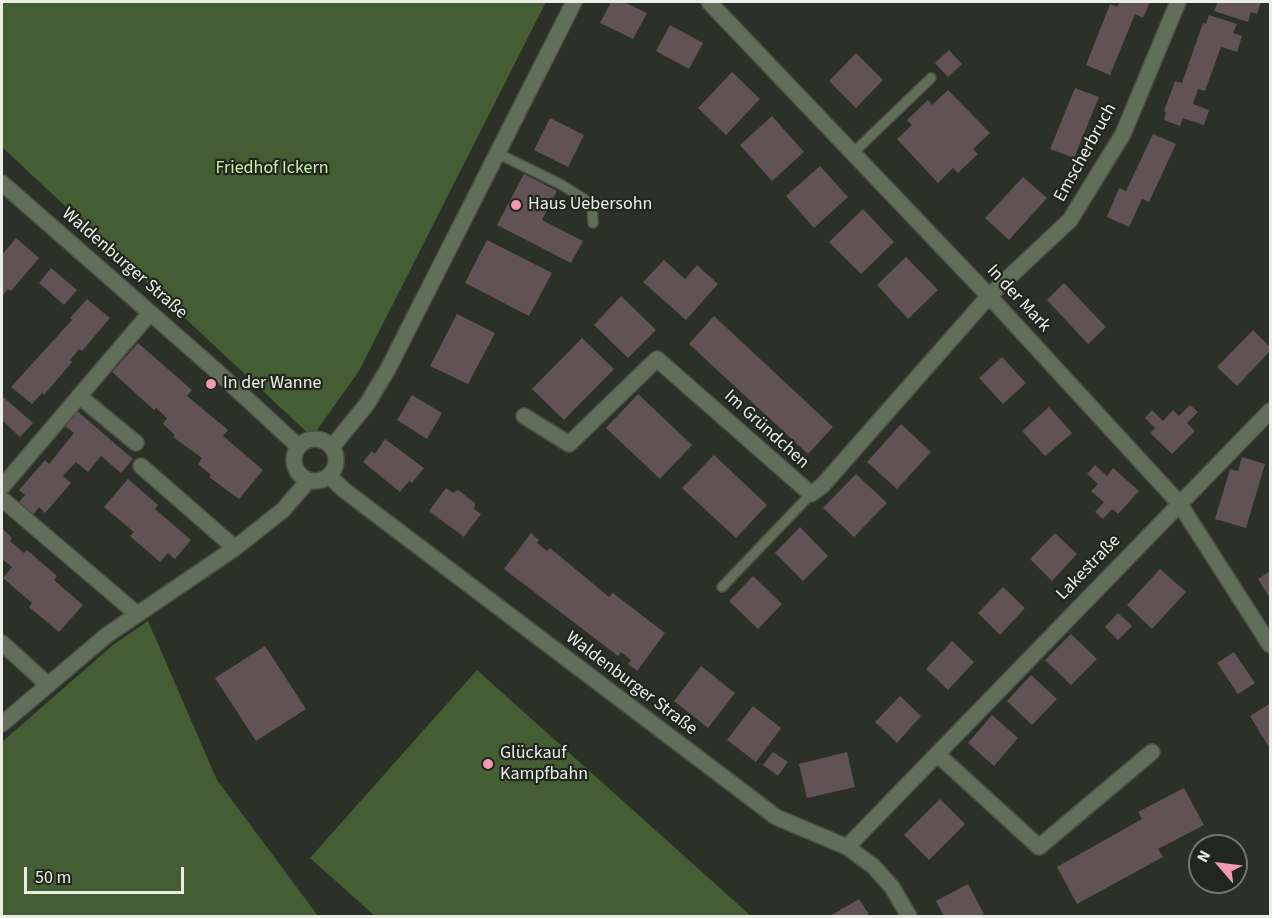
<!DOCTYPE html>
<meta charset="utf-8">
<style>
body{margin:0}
#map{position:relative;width:1272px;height:918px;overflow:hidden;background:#2b3126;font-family:"Source Sans 3",sans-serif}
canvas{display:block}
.frame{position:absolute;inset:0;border:3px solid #eaeee7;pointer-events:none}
.north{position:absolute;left:1188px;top:834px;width:60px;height:60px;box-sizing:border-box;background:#21271d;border:2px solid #71776e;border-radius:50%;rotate:298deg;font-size:16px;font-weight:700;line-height:24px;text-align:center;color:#eaeee7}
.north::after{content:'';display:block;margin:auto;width:21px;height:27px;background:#f29aaf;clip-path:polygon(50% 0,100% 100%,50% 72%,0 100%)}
.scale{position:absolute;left:24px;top:867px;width:160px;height:27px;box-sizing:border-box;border:3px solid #eaeee7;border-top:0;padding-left:8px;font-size:18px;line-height:21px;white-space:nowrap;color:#eaeee7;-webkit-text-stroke:4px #21271d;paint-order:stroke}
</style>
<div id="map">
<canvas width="1272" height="918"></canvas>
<div class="frame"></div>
<div class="north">N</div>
<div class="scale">50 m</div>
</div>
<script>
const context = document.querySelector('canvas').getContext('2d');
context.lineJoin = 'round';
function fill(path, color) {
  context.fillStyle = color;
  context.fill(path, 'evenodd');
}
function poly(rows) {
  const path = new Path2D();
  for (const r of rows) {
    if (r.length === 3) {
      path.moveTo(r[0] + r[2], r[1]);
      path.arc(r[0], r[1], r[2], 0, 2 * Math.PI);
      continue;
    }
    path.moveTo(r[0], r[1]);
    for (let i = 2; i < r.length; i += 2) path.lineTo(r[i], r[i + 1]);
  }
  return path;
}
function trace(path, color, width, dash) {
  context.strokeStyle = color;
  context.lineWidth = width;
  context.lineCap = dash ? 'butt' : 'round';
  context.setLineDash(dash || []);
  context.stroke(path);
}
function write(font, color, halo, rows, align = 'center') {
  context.font = font + ' "Source Sans 3",sans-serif';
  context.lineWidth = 4.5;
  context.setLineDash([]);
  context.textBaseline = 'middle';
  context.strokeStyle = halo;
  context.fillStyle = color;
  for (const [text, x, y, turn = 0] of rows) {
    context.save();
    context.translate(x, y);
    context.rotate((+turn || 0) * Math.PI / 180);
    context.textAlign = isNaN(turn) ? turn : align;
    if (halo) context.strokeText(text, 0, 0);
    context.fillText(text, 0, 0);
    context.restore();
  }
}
const green = poly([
 [2,2,546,2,359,371,312,437,2,147],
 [148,621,217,780,318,916,2,916,2,742,113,645],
 [477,670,751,916,375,916,310,858]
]);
const building = poly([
 [611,2,624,2,647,13,633,39,600,23],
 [1120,2,1150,2,1143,18,1135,14,1110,75,1086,65,1110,4,1117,7],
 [1218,2,1261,2,1257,14,1251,12,1248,22,1214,11],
 [1209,15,1237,24,1233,33,1242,36,1237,52,1221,47,1205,91,1198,89,1193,104,1209,110,1204,125,1183,118,1180,126,1164,120,1166,112,1164,111,1175,81,1182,83,1203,23,1206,24],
 [670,25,703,43,689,69,656,51],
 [949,50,962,64,948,77,935,63],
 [856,53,883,80,856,108,829,81],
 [732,72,760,99,726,135,698,108],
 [1075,88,1099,97,1074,158,1050,149],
 [948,90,990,133,973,149,978,154,958,173,953,168,938,183,897,139,912,125,907,120,928,100,932,105],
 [772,116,804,152,772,181,740,145],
 [550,118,584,135,568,167,534,150],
 [1153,134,1176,144,1149,202,1142,199,1129,227,1107,217,1119,188,1126,191],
 [820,166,848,197,814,228,786,196],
 [524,174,557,191,542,220,583,241,571,263,497,225],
 [1023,177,1047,198,1009,240,985,218],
 [863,209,894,242,861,274,829,242],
 [16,238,39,258,11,291,8,289,2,296,2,255],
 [487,240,552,273,529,316,465,283],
 [906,257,938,290,908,319,877,285],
 [664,260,685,279,697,265,718,284,686,320,643,282],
 [51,268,77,290,64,305,39,283],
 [1064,283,1106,327,1088,344,1047,300],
 [621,296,656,330,628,358,594,325],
 [87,299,110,318,82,351,79,349,70,360,72,362,44,395,42,393,32,404,11,387,72,320,70,318],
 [457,314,495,333,468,384,430,366],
 [714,316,833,427,808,454,689,344],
 [1253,330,1270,347,1270,351,1237,386,1217,367],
 [582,338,614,369,564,420,532,389],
 [138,343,192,390,187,396,228,430,223,436,263,470,239,499,209,477,211,475,198,464,202,458,173,437,175,435,163,424,167,418,156,408,154,410,112,372],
 [1002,357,1026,383,1003,404,979,378],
 [638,394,692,445,660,479,606,428],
 [412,395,442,413,427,439,397,420],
 [2,396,33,423,20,437,2,420],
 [1190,405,1198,412,1187,423,1195,431,1172,454,1150,433,1155,428,1145,418,1152,410,1163,421,1173,410,1179,416],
 [1049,407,1072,433,1045,456,1022,431],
 [77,411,133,459,121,473,101,456,88,472,76,462,63,476,71,483,45,513,39,507,33,515,19,502,25,495,19,490,45,460,49,464,74,433,64,425],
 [901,424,931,452,897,489,867,462],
 [385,439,424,468,412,483,409,481,400,492,363,462,372,451,375,454],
 [714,455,767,505,736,538,682,488],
 [1242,457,1265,464,1246,528,1215,519,1230,469,1238,471],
 [1095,465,1107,476,1113,468,1139,491,1118,514,1112,509,1103,519,1095,512,1104,502,1091,491,1098,484,1087,474],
 [856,474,887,503,854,537,823,508],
 [128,479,158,505,155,509,191,540,175,559,168,553,160,562,130,536,134,532,104,507],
 [446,488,453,493,458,490,475,503,474,509,481,514,464,537,429,511],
 [800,527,828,556,803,581,775,553],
 [2,528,12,538,10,541,24,553,27,550,57,576,54,580,83,605,59,632,29,607,32,603,3,578,12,567,2,559],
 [531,533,539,540,537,543,547,551,550,548,609,597,613,593,665,633,637,671,628,664,631,660,621,652,618,656,504,569],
 [1055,533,1077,554,1052,581,1030,559],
 [1160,569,1186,592,1152,629,1127,605],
 [1270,571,1270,598,1258,579],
 [753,576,782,604,758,629,729,601],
 [1003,587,1025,608,1000,635,978,613],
 [1118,613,1132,626,1118,640,1105,627],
 [1071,634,1097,659,1071,685,1045,660],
 [952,641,974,662,948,690,926,669],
 [265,646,306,709,256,741,215,678],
 [1234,652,1255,683,1238,694,1217,663],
 [701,666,735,693,708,728,674,701],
 [1031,675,1057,699,1032,725,1007,701],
 [900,696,921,716,897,743,875,722],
 [1269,704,1270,706,1270,749,1250,716],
 [753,706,781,728,756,762,727,740],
 [992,715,1018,738,994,766,968,743],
 [773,752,788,762,778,776,763,765],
 [847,752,855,787,807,798,799,764],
 [1184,788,1204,825,1158,849,1163,857,1077,904,1057,867,1142,819,1138,812],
 [940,799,965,824,929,860,904,835],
 [968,884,984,914,979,916,944,916,936,901],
 [859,899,870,916,830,916]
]);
const service = poly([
 [497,153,562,185,592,204,593,223],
 [853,153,931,78],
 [722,587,811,494]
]);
const minor = poly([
 [709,2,989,296,1179,503,1270,645],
 [2,183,220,374,298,446],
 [79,396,136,443],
 [524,416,569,444,657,359,811,494,822,486,989,296,1070,220,1123,134,1178,2],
 [315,460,21],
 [332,447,367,404,388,369,574,2],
 [141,466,235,548],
 [329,476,344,490,776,817,847,847,873,866,892,887,909,916],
 [2,487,150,313],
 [2,499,137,614],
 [2,643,47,684],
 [2,724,107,635,235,548,283,510,309,480],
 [937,754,1039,847,1152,752],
 [847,847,1270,411]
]);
const markers = [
 [516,205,6,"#f29aaf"],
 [211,384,6,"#f29aaf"],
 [488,764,6,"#f29aaf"]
];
const streetNames = [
 ["Emscherbruch",1086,153,-61],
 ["Waldenburger Straße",124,264,41],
 ["In der Mark",1018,299,47],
 ["Im Gründchen",766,430,42],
 ["Lakestraße",1089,568,-46],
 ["Waldenburger Straße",631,684,37]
];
const parkNames = [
 ["Friedhof Ickern",272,169]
];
const poiNames = [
 ["Haus Uebersohn",528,205],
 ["In der Wanne",223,384],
 ["Glückauf",500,754],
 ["Kampfbahn",500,775]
];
fill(green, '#445d32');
fill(building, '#615255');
trace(service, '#4a4f45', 12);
trace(minor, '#4a4f45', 18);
trace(service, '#616e59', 9);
trace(minor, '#616e59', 15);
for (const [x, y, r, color] of markers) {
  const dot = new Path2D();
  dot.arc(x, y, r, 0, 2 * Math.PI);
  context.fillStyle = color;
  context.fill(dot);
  trace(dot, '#21271d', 2);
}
write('18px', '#eaeee7', '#21271d', streetNames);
write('18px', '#c4f0a4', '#21271d', parkNames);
write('18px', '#eaeee7', '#21271d', poiNames, 'left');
</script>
